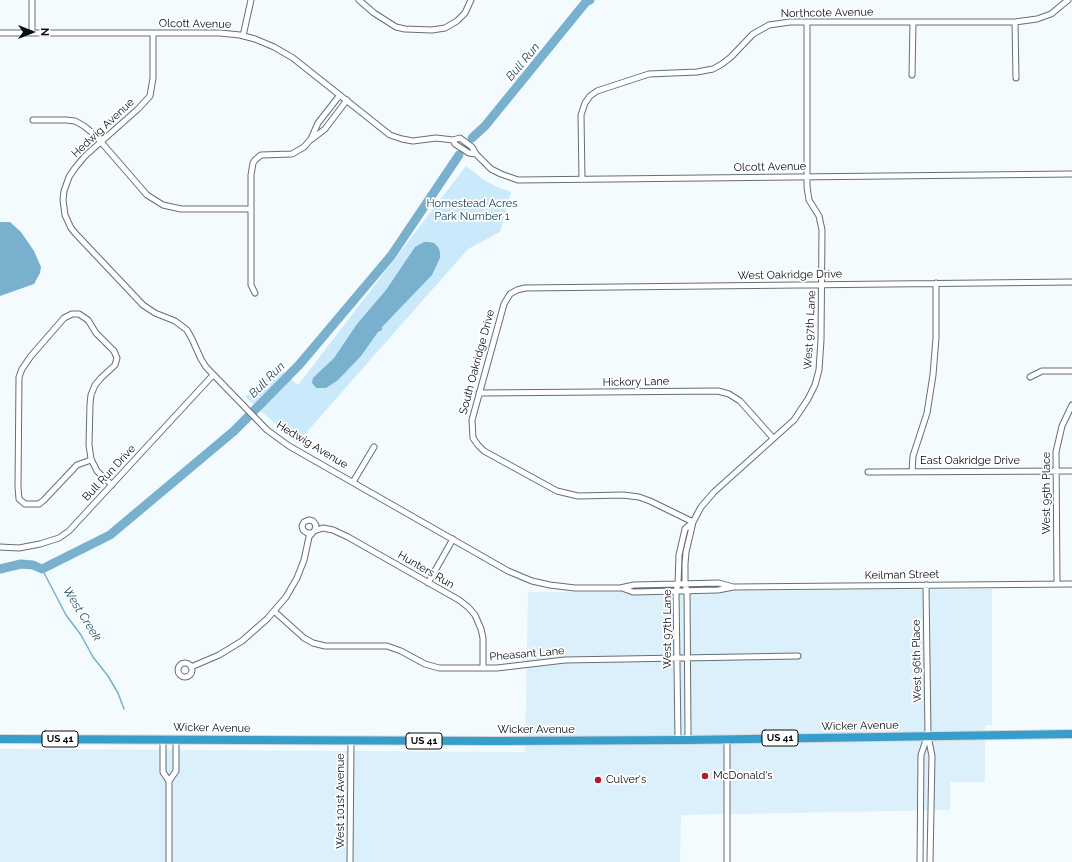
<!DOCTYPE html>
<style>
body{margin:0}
#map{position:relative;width:1072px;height:862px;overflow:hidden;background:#f3fbff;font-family:Raleway,sans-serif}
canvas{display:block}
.north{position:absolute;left:12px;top:12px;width:40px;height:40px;-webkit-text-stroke:3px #fff;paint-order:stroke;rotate:90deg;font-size:11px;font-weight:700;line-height:16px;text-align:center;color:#080c0f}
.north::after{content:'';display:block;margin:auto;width:14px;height:18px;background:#080c0f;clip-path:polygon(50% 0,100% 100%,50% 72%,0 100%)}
</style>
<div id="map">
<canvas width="1072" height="862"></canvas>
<div class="north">N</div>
</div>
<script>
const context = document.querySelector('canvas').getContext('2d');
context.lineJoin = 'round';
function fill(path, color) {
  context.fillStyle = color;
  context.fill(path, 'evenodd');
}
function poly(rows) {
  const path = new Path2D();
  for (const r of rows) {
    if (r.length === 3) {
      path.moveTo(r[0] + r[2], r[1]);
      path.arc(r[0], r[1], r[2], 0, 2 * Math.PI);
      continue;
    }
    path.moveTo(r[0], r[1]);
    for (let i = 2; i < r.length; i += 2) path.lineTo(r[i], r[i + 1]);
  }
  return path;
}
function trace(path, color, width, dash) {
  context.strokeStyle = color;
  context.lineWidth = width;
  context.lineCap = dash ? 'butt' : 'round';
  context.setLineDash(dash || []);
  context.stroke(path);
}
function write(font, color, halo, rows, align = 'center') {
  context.font = font + ' Raleway,sans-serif';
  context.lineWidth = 3.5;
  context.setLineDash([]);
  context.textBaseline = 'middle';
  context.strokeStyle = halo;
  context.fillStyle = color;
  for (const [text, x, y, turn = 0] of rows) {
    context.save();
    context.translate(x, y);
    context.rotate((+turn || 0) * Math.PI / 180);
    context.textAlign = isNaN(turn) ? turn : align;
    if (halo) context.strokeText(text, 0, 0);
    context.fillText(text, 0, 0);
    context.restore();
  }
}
const built = poly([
 [992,589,992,725,985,725,985,782,950,782,950,810,681,815,680,862,0,862,0,749,525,752,528,592]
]);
const green = poly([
 [466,166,484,180,495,186,511,192,500,232,468,249,297,443,245,397,278,368,298,385]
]);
const water = poly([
 [0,222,10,222,21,232,34,251,41,267,40,273,34,284,0,296],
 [424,242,429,242,434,243,438,247,440,252,440,258,432,275,382,327,382,330,378,332,361,356,338,380,326,388,316,388,312,383,313,378,334,358,357,324,386,290,415,247]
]);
const stream = poly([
 [42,569,66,615,81,635,93,657,108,676,118,693,124,709]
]);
const river = poly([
 [472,138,485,126,586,2,590,0],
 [0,569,21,564,33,565,42,569,110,535,234,431,299,365,391,256,459,155]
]);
const minor = poly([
 [359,0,374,13,396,27,405,29,432,30,445,28,457,21,465,13,471,0],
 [1015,22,1016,78],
 [0,33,220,33,240,35,255,39,274,47,293,58,390,135,402,139,413,141,436,138,453,140,460,138,472,147,476,154,491,169,501,174,518,180,1072,174],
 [32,33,32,0],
 [153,33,153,78,150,96,138,109,85,156,75,168,69,177,64,191,63,200,65,215,71,228,75,233,143,305,155,313,175,321,187,330,192,339,201,359,206,367,267,430,289,446,508,571,532,581,550,585,575,588,620,588,634,585,678,584,719,583,733,587],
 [243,36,251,0],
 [912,75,913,23],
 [33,120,66,120,75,121,84,126,95,135,147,195,163,205,181,209,251,209],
 [312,139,325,129,347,100],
 [453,140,455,144,469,153,476,154],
 [582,179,581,115,585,103,590,96,597,91,649,74,697,72,713,69,722,64,731,57,753,34,769,25,790,22,1015,22,1037,19,1051,14,1068,0],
 [255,293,251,285,251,175,253,163,255,160,261,155,292,154,304,147,311,139,318,123,340,95],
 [1030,377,1042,371,1072,371],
 [479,393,718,391,729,394,740,401,773,438],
 [91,460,77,465,44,500,39,504,25,504,19,499,18,487,19,377,22,369,31,356,64,318,72,314,79,314,88,320,96,333,114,351,117,358,115,365,101,378,95,385,91,395,90,404,89,445,91,459,97,471,112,485],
 [868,472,1072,471],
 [912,472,913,456,927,413,933,375,936,338,936,283],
 [353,482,374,447],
 [693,522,650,501,639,497,623,495,578,496,557,491,484,451,478,445,473,438,472,420,504,304,510,294,517,290,525,288,1072,282],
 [311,533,307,533,303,530,302,526,304,522,309,520,313,521,316,525,315,530],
 [0,547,19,548,40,544,59,538,69,531,213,375],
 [428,583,453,539],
 [1057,583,1056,452,1062,426,1072,405],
 [926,585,928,736,932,756,930,862],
 [622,588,633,592,718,590,733,587,1072,584],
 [274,611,304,638,313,643,325,646,387,646,401,651,425,664,439,668,497,668,565,660,798,656],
 [185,670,7],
 [191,667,219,655,242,641,267,619,286,597,297,578,304,560,309,537,314,531,323,528,333,530,348,537,459,600,468,607,475,615,481,629,483,638,483,668],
 [163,739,163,772,169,781],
 [727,739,727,862],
 [678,740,676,591,678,584,679,555,685,529,693,522,701,507,714,492,794,420,808,399,815,385,819,370,821,340,822,230,819,216,809,200,807,187,807,22],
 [687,740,688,734,687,591,685,584,685,564,686,552,691,531,693,522],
 [169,862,169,781,176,771,176,739],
 [350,862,351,741],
 [920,862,921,755,927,737]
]);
const highway = poly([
 [0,739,497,741,687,740,1072,734]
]);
const markers = [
 [705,776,4,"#af1c2e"],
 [598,780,4,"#af1c2e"]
];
const shields = [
 [780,738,36],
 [60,739,36],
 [424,741,36]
];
const shieldNames = [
 ["US 41",780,738],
 ["US 41",60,739],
 ["US 41",424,741]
];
const streetNames = [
 ["Northcote Avenue",827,13,-1],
 ["Olcott Avenue",195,24,1],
 ["Hedwig Avenue",103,128,-43],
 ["Olcott Avenue",770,167,-1],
 ["West Oakridge Drive",790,275,-1],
 ["West 97th Lane",810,330,-87],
 ["South Oakridge Drive",477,362,-75],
 ["Hickory Lane",636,382,-1],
 ["Hedwig Avenue",312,445,31],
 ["East Oakridge Drive",970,461],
 ["Bull Run Drive",109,473,-47],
 ["West 95th Place",1047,493,-90],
 ["Hunters Run",426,570,30],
 ["Keilman Street",902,575,-1],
 ["West 97th Lane",668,629,-90],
 ["Pheasant Lane",527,654,-5],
 ["West 96th Place",917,661,-91],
 ["Wicker Avenue",860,726,-1],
 ["Wicker Avenue",212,728,1],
 ["Wicker Avenue",536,730],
 ["West 101st Avenue",341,801,-90]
];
const parkNames = [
 ["Homestead Acres",472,204],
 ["Park Number 1",472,217]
];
const poiNames = [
 ["McDonald's",713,776],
 ["Culver's",606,780]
];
const waterNames = [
 ["Bull Run",523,62,-50],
 ["Bull Run",267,380,-45],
 ["West Creek",82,614,58]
];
fill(built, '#dbf0fb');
fill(green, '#caeafb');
fill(water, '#79b0cd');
trace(stream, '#79b0cd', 1.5);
trace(river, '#79b0cd', 9);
trace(minor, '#646f75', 7);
trace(highway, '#d7d8d9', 10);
trace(minor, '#fff', 5);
trace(highway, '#379dcb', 8);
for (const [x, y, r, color] of markers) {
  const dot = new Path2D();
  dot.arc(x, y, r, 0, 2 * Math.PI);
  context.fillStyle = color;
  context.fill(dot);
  trace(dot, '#fff', 1.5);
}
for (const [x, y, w] of shields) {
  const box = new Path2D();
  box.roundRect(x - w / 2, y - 8, w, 16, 3);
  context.fillStyle = '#fff';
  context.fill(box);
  trace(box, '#080c0f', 1);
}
write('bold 10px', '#080c0f', null, shieldNames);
write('11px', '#080c0f', '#fff', streetNames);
write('11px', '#0a3a4e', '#fff', parkNames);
write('11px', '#080c0f', '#fff', poiNames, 'left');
write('italic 12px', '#1d4a60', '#fff', waterNames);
</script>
